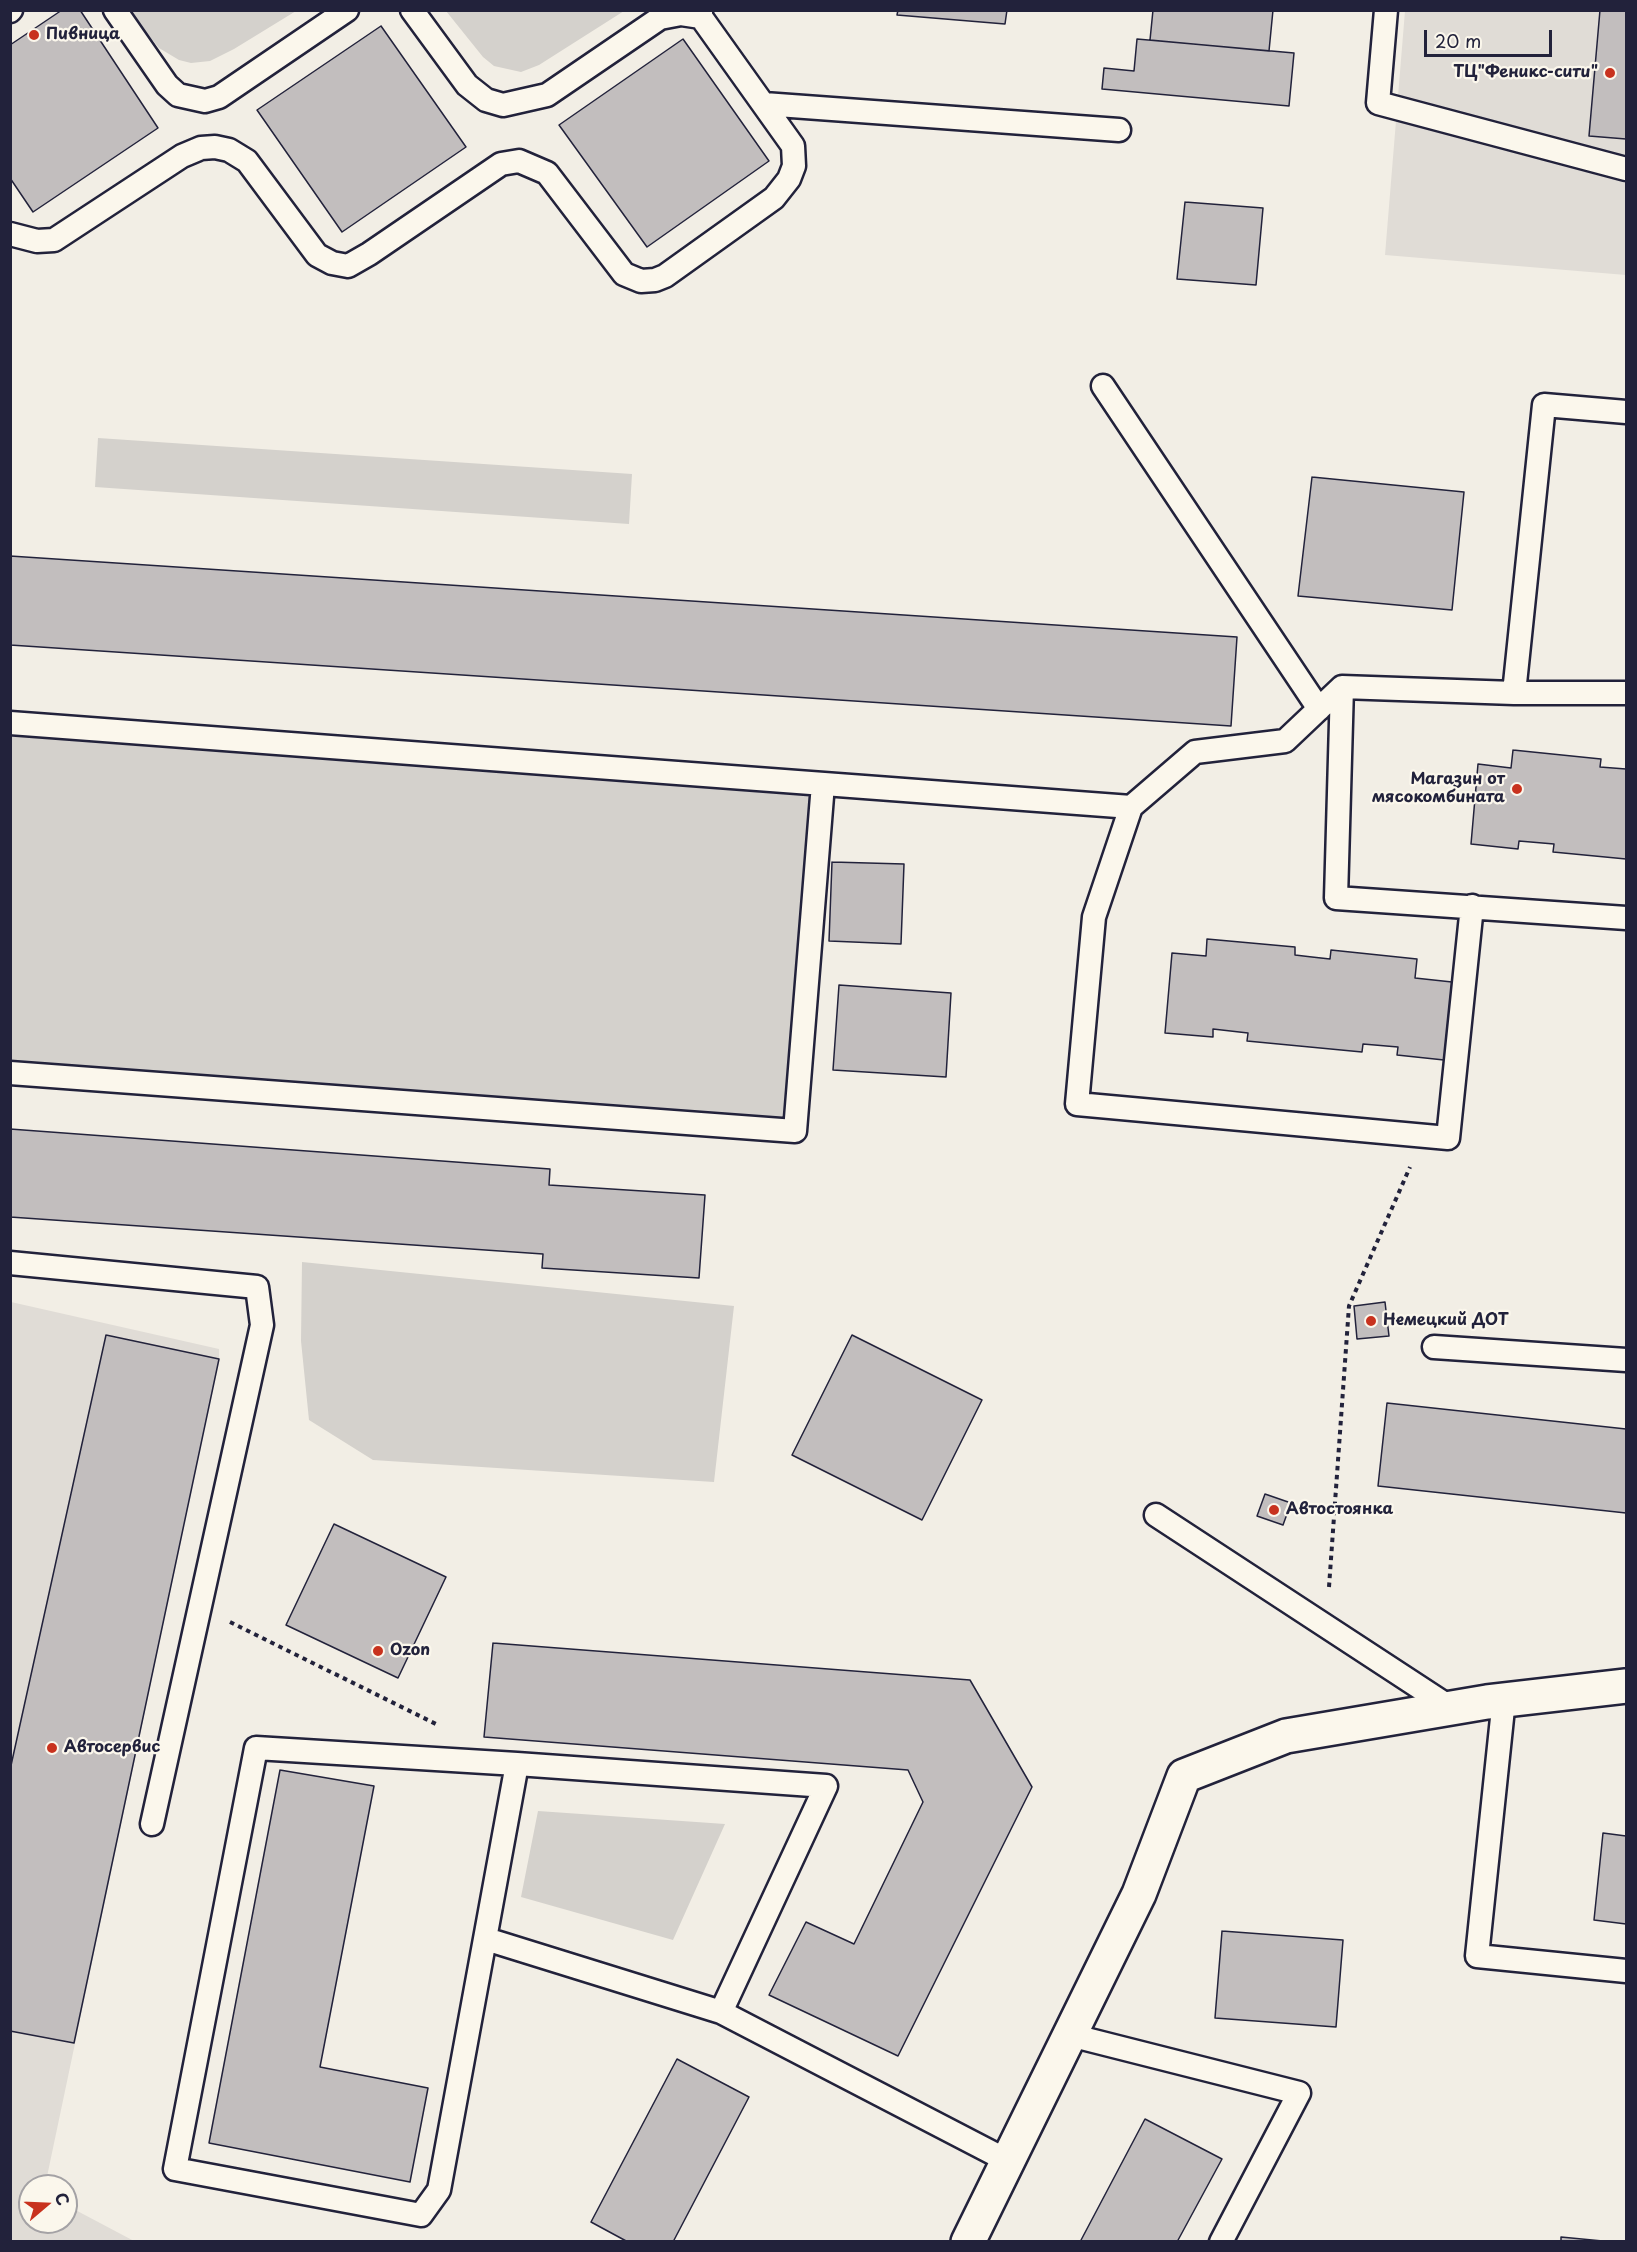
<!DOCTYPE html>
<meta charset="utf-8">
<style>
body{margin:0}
#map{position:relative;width:1637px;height:2252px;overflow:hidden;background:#f2eee5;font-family:"Playpen Sans",sans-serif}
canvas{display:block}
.frame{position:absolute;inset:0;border:12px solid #22223b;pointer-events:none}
.north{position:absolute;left:18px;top:2174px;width:60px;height:60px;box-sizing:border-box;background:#fbf7ec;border:2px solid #a4a2a5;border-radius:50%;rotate:71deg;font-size:16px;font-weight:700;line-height:24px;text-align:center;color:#22223b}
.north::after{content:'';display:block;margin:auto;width:21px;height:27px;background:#c8321e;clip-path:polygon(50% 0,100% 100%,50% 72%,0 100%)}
.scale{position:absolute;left:1424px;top:30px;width:128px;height:27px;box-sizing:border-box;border:3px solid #22223b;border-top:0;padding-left:8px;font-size:18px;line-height:21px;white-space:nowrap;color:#22223b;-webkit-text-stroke:4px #fbf7ec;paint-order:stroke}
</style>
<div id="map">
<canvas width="1637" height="2252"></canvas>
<div class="frame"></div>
<div class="north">С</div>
<div class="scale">20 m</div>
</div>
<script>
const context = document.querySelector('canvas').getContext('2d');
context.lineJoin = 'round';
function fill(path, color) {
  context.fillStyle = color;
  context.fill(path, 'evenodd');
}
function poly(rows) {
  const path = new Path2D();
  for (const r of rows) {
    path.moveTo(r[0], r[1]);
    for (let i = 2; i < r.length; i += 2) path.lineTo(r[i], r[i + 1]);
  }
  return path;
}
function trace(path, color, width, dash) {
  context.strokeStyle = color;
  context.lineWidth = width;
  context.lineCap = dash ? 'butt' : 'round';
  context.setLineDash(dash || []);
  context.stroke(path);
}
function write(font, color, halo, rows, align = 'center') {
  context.font = font + ' "Playpen Sans",sans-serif';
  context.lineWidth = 4.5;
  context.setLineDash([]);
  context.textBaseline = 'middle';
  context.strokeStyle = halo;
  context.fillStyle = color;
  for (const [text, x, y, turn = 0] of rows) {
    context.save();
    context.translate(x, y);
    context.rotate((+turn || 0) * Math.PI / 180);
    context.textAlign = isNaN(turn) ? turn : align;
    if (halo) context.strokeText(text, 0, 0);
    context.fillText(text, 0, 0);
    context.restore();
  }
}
const built = poly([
 [1405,11,1626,11,1626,275,1385,255],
 [11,1302,219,1349,219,1359,45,2186,30,2186,30,2222,66,2222,66,2205,134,2241,11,2242]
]);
const green = poly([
 [129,11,296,11,234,49,210,61,191,63,179,60,159,48],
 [446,11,624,11,539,65,521,72,494,66,483,57],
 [98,438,632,474,629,524,95,487],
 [10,736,812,796,786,1122,11,1066],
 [302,1262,734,1306,714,1482,373,1460,309,1420,301,1341],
 [538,1811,725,1824,673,1940,521,1897]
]);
const building = poly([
 [62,10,80,10,158,128,33,212,10,178,10,45,62,10],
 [898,10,1007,10,1005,24,897,15,898,10],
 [1153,10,1273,10,1269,51,1150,40,1153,10],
 [1600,10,1626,10,1626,139,1589,136,1600,10],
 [381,26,466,147,342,232,257,110,381,26],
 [683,39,769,161,647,247,559,125,683,39],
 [1137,39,1294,53,1289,106,1102,89,1104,68,1134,71,1137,39],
 [1185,202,1263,208,1256,285,1177,279,1185,202],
 [1312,477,1464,492,1452,610,1298,596,1312,477],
 [10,556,1237,637,1231,726,10,645,10,556],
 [1513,750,1601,759,1600,767,1626,769,1626,859,1553,852,1554,844,1519,841,1518,849,1471,844,1478,764,1511,768,1513,750],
 [832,862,904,864,901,944,829,941,832,862],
 [1207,939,1295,947,1295,955,1312,957,1330,959,1331,950,1417,959,1415,978,1452,982,1444,1060,1397,1055,1398,1047,1363,1044,1362,1052,1247,1041,1248,1033,1213,1029,1213,1037,1165,1033,1172,953,1206,956,1207,939],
 [839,985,951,993,946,1077,833,1070,839,985],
 [10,1129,550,1169,549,1185,705,1195,699,1278,542,1268,543,1254,10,1217,10,1129],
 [1385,1302,1389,1336,1357,1339,1354,1306,1385,1302],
 [106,1335,219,1359,74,2043,10,2031,10,1770,106,1335],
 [852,1335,982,1400,922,1520,792,1455,852,1335],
 [1387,1403,1626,1429,1626,1513,1378,1486,1387,1403],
 [1265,1494,1291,1503,1283,1525,1257,1516,1265,1494],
 [334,1524,446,1577,398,1678,286,1625,334,1524],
 [493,1643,970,1680,1032,1787,898,2056,769,1995,806,1922,854,1944,923,1802,908,1770,484,1737,493,1643],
 [280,1770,374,1786,320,2067,428,2088,410,2182,209,2143,280,1770],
 [1603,1833,1626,1836,1626,1924,1594,1920,1603,1833],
 [1222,1931,1343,1940,1336,2027,1215,2018,1222,1931],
 [677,2059,749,2097,673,2242,628,2242,591,2222,677,2059],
 [1145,2119,1222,2159,1177,2242,1080,2242,1145,2119],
 [1561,2237,1613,2242,1561,2242,1561,2237]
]);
const path = poly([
 [1329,1587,1349,1306,1410,1167],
 [230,1622,436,1724]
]);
const lane = poly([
 [115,10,167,85,178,95,205,101,219,97,347,10],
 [412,10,467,85,486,100,503,105,547,95,660,18,681,14,701,17],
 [1386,10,1378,103,1626,169],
 [10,11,11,10],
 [764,104,1119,130],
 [10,234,37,241,54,240,182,156,201,148,215,147,229,150,247,161,317,255,332,263,348,266,369,254,501,164,519,161,547,173,624,274,641,281,655,280,665,276,774,198,789,179,794,166,793,146,701,17,701,10],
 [1103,386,1319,709],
 [1342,687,1336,898,1626,918],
 [1514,693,1626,693],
 [10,723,1131,807,1195,752,1285,741,1342,687,1514,693,1544,405,1626,412],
 [1131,807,1094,917,1077,1104,1448,1138,1472,906],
 [10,1073,795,1131,823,784],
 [10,1263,257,1287,262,1325,152,1824],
 [1434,1347,1626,1360],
 [1156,1515,1451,1708],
 [1504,1699,1477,1956,1626,1971],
 [517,1764,439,2190,421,2215,175,2169,256,1748,517,1764,826,1786,721,2012,1008,2161],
 [486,1939,721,2012],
 [1070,2035,1299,2093,1221,2242]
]);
const street = poly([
 [968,2242,1139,1894,1184,1776,1286,1736,1487,1702,1626,1686]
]);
const markers = [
 [34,35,6,"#c8321e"],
 [1610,73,6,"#c8321e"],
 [1517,789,6,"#c8321e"],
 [1371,1321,6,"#c8321e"],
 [1274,1510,6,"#c8321e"],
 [378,1651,6,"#c8321e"],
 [52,1748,6,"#c8321e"]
];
const poiNames = [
 ["Пивница",46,35],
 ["ТЦ\"Феникс-сити\"",1598,73,"right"],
 ["Магазин от",1505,780,"right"],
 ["мясокомбината",1505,798,"right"],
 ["Немецкий ДОТ",1383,1321],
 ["Автостоянка",1286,1510],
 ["Ozon",390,1651],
 ["Автосервис",64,1748]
];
fill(built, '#e0dcd6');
fill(green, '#d4d1cc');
fill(building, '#c2bebe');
trace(building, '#22223b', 1.5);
trace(lane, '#22223b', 27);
trace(street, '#22223b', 38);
trace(path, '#22223b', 4, [4.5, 4.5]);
trace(lane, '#fbf7ec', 22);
trace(street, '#fbf7ec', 33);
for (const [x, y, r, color] of markers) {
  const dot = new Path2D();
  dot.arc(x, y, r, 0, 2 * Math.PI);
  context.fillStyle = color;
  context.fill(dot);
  trace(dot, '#fbf7ec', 2);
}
write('bold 16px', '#22223b', '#fbf7ec', poiNames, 'left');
</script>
